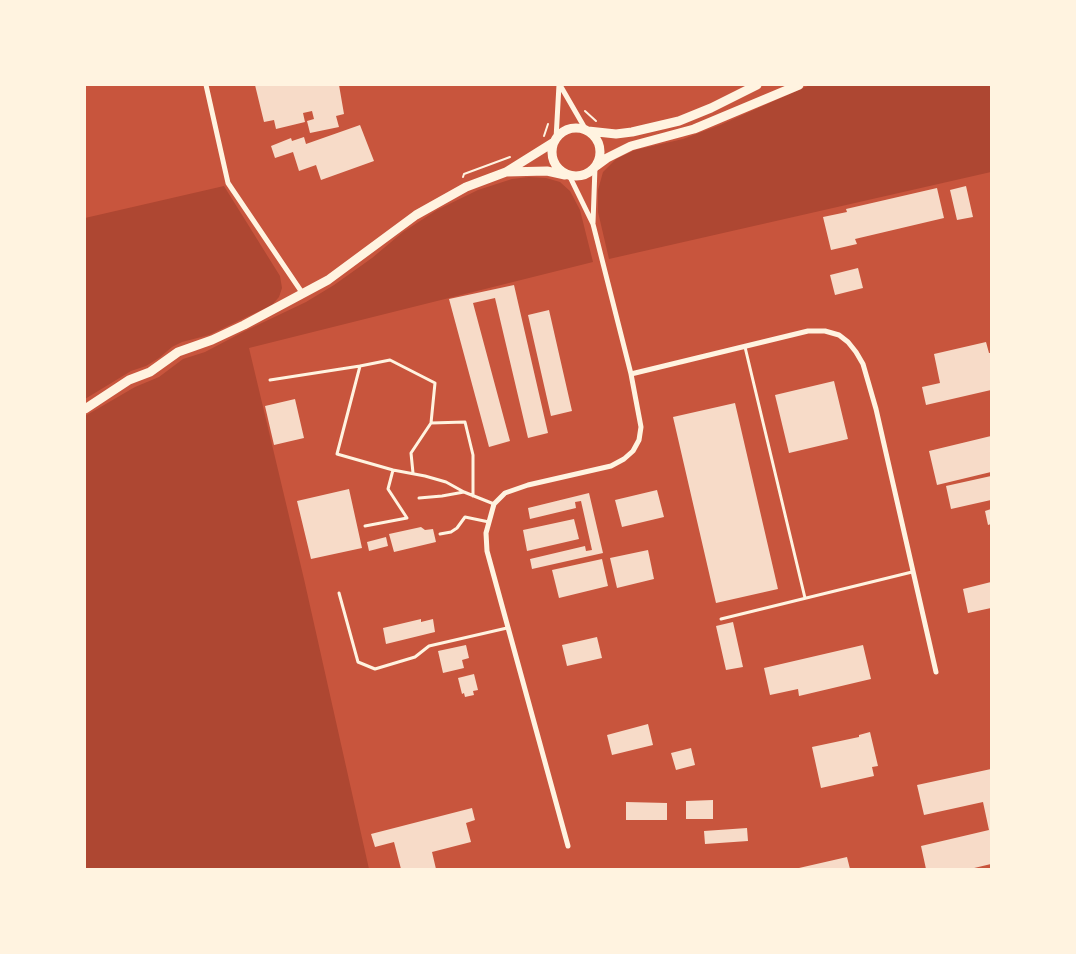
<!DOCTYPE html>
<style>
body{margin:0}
#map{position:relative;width:1076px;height:954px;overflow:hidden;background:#c8553d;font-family:"PT Serif",serif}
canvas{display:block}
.frame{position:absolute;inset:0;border:86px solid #fff3e0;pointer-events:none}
</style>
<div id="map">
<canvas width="1076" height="954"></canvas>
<div class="frame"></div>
</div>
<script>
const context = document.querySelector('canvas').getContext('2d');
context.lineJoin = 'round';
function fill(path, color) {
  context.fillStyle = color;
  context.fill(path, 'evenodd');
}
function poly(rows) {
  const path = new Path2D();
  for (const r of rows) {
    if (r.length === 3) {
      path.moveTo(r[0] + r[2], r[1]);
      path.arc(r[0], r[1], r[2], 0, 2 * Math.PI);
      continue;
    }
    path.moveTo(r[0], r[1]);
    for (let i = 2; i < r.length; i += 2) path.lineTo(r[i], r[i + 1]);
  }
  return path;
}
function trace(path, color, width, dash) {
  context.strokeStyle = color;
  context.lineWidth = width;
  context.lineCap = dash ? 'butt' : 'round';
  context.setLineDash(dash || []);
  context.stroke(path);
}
const green = poly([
 [810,85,991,85,991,172,609,259,598,212,598,190,603,172,616,159,635,150,683,139,720,125],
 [529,177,546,178,560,182,570,191,580,210,593,262,249,348,304,579,369,869,85,869,85,416,135,387,159,377,183,359,205,352,245,331,306,302,334,285,372,258,403,232,437,210,478,190,512,179],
 [224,186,280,276,282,288,279,297,272,305,209,335,182,342,172,347,159,358,146,366,131,371,85,399,85,218]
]);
const building = poly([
 [255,85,339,85,344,114,336,116,339,127,310,133,307,121,314,119,312,111,303,113,305,122,276,129,274,120,264,122],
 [360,125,374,161,321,180,316,165,299,171,293,152,275,158,271,146,291,138,292,141,304,137,306,144],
 [966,186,973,217,957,220,950,190],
 [937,188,944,218,855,239,857,244,831,250,823,217,847,212,846,209],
 [858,268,863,288,835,295,830,275],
 [514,285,548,433,528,438,495,298,473,303,510,441,489,447,449,299],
 [549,310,572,411,551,416,528,315],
 [986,342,989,353,991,353,991,390,926,405,922,387,940,383,934,354],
 [834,381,848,439,789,453,775,395],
 [295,399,304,438,274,445,265,406],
 [735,403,778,589,716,603,673,417],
 [991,436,991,472,937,485,929,451],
 [991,476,991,500,951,509,946,486],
 [349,489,362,548,311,559,297,501],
 [657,490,664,517,622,527,615,500],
 [589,493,603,553,532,569,530,559,585,546,586,551,592,550,581,501,575,502,576,508,530,519,528,508],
 [991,509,991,524,988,525,985,511],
 [574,519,579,539,527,551,523,530],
 [421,527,425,530,433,529,436,542,394,552,389,534],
 [386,537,388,546,369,551,367,542],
 [648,550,654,579,617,588,610,558],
 [602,559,608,586,559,598,552,570],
 [991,582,991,608,968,613,963,589],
 [421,619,421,622,433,619,435,632,386,644,383,628],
 [733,622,743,667,726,670,716,626],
 [597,637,602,658,567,666,562,645],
 [466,645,469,658,462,660,464,668,443,673,438,651],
 [863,645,871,679,799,696,798,689,770,695,764,668],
 [474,674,478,690,473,691,474,695,465,697,464,693,462,694,458,678],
 [648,724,653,745,612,755,607,735],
 [870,732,878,766,872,767,874,776,821,788,812,747,859,737,859,735],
 [691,748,695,765,676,770,671,753],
 [991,769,991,864,970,869,926,869,921,846,989,830,983,802,924,815,917,785],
 [713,800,713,819,686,819,686,801],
 [626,802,667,803,667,820,626,820],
 [472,808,475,820,466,823,471,842,432,852,436,869,401,869,394,842,375,847,371,834],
 [747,828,748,841,705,844,704,831],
 [847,857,850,869,800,869,799,868]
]);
const path = poly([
 [585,111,596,121],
 [544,136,548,124],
 [463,177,464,174,510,157]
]);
const service = poly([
 [745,347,805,598],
 [360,366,390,360,435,383,431,423,411,453,413,473],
 [270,380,360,366,337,454,393,470],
 [431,423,465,422,473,455,473,496],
 [419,498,442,496,464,492,494,504],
 [365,526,407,518,388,489,393,470,425,476,446,482,464,492],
 [440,534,451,532,457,528,465,517,489,522],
 [339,593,358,662,375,669,415,657,429,646,507,628],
 [721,619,912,572]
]);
const minor = poly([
 [206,85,228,183,303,294],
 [560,85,586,130],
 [556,139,559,85],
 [593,223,595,167],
 [631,374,808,331,825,331,839,335,848,342,856,352,863,364,876,409,936,672],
 [568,846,487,551,486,533,494,504,505,493,528,485,611,466,624,459,633,451,639,440,641,427,631,374,593,224,569,175]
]);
const secondary = poly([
 [576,152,24],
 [588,131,616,134,632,132,679,121,711,108,757,85],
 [596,166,607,158,631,146,694,129,799,85],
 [506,172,547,171,565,175],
 [85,409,129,380,150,372,178,352,212,340,244,325,328,280,416,215,466,187,506,172,554,142]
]);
fill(green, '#ae4732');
fill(building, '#f7dbc8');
trace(path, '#fff3e0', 2);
trace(service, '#fff3e0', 3);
trace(minor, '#fff3e0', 5);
trace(secondary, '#fff3e0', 9);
</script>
